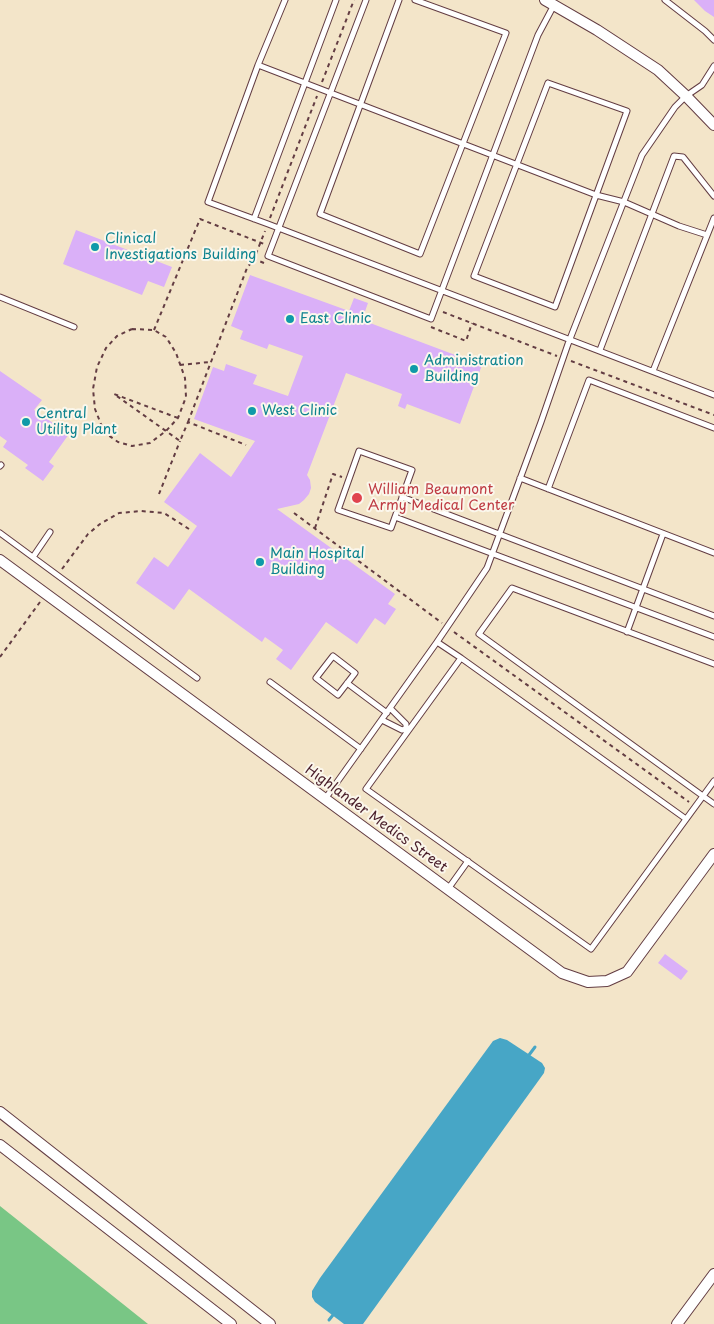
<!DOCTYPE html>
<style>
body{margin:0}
canvas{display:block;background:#f3e5c9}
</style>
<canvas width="714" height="1324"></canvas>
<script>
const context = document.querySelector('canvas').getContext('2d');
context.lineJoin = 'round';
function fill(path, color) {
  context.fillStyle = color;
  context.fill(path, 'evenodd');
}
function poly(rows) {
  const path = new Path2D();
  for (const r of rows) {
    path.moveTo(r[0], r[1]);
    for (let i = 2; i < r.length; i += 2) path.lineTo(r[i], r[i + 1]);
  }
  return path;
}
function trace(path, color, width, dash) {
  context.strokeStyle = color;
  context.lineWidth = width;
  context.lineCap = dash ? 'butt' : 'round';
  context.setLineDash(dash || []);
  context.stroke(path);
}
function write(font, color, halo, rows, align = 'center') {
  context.font = font + ' "Playpen Sans",sans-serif';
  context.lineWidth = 4;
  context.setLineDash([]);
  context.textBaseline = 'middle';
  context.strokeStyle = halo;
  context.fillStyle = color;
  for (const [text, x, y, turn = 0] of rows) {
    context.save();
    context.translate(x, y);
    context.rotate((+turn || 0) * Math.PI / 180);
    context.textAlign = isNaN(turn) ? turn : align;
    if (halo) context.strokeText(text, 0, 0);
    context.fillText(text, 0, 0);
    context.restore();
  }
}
const green = poly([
 [0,1206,148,1324,0,1324]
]);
const water = poly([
 [500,1038,507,1040,542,1063,545,1068,544,1073,363,1324,344,1324,315,1302,312,1297,312,1291,320,1278,493,1041]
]);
const stream = poly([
 [529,1055,535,1047],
 [329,1320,333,1315]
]);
const building = poly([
 [694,0,714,0,714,17,705,11],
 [76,230,172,267,164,287,148,281,142,295,63,264],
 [250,275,349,311,354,298,368,303,362,320,482,365,460,424,407,404,405,409,398,406,402,394,346,373,307,475,310,480,311,488,309,494,304,500,299,504,277,509,395,594,388,604,396,609,385,625,375,618,357,644,326,622,291,670,276,659,283,650,265,637,262,642,189,589,174,610,136,583,154,557,168,567,197,526,164,502,200,453,231,477,255,441,194,419,213,367,224,371,226,364,257,375,253,384,288,396,303,356,269,344,267,349,240,339,243,331,231,326],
 [0,371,42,400,34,410,69,434,49,462,54,466,43,481,25,468,28,465,3,447,7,441,0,436],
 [665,954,688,971,681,980,658,963]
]);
const path = poly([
 [322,82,354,0],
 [270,218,317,96],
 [264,263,254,259,265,231],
 [443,312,557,356],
 [431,327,466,341,472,323],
 [132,329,154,330,166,337,176,353,185,378,186,397,178,418,166,431,150,443,132,446,118,442,104,432,95,409,93,389,97,367,106,348,117,336,132,329],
 [154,330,200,219,264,244],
 [571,361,714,415],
 [180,365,210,362],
 [178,418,114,394,180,441,188,422,246,445],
 [188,422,247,268,253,260],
 [159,494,180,441],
 [294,513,442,623],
 [315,528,333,474,342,477],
 [62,569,88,534,100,524,119,513,141,511,164,513,189,529],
 [454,632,689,802],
 [0,657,40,602]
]);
const lane = poly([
 [285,0,258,65,208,202,268,224,714,395],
 [366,0,268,256,431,319,538,35,554,5],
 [399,0,320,214,420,254,506,33,415,0],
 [665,0,705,31,714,40],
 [258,65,596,195,624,202,679,226,707,235],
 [548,83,627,111,555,307,474,276,548,83],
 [254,219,336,0],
 [0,297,74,327],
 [600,350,674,156,683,157,714,196],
 [653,371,714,218],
 [359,451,412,470,391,528,338,510,359,451],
 [0,466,1,465],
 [520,478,714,553],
 [548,489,589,380,714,428],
 [402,497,714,616],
 [395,517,714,637],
 [0,533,197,678],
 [33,557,50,532],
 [627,632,663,534],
 [437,642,461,658,366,789,591,949,714,781],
 [333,656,355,673,338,695,316,678,333,656],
 [461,658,686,819],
 [714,664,512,588,479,634,714,804],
 [270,682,361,749],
 [347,683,387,713],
 [390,708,406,724,406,729],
 [382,720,402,730,406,729,408,730],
 [325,799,437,642,487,568,541,422,568,344,642,155,675,107,686,96,702,85,714,66],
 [448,889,468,861]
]);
const street = poly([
 [545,0,597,30,658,70,686,96,714,125],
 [0,560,562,973,588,982,607,981,627,972,714,854],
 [0,1112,270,1324],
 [0,1145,231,1324],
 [677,1324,714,1274]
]);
const markers = [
 [95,247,5,"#0f9aa8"],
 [290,319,5,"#0f9aa8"],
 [414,369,5,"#0f9aa8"],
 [252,411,5,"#0f9aa8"],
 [26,422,5,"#0f9aa8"],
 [357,498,6,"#e0444e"],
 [260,562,5,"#0f9aa8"]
];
const cultureNames = [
 ["Clinical",105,239],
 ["Investigations Building",105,255],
 ["East Clinic",300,319],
 ["Administration",424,361],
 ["Building",424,377],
 ["West Clinic",262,411],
 ["Central",36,414],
 ["Utility Plant",36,430],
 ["Main Hospital",270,554],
 ["Building",270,570]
];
const healthNames = [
 ["William Beaumont",368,490],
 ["Army Medical Center",368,506]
];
const streetNames = [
 ["Highlander Medics Street",376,819,36]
];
fill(green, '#79c685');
fill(water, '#47a6c6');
trace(stream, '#47a6c6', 3);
fill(building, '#dab0f8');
trace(lane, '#633d43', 7);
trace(street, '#633d43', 12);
trace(path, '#633d43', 2, [4, 4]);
trace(lane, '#fff', 5);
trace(street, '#fff', 10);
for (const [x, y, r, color] of markers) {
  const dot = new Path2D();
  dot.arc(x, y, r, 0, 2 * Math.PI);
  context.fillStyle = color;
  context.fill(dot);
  trace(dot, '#fbf7ec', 2);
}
write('14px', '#0d838f', '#fbf7ec', cultureNames, 'left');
write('14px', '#be3a42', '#fbf7ec', healthNames, 'left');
write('14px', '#4a1f2b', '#fbf7ec', streetNames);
</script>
